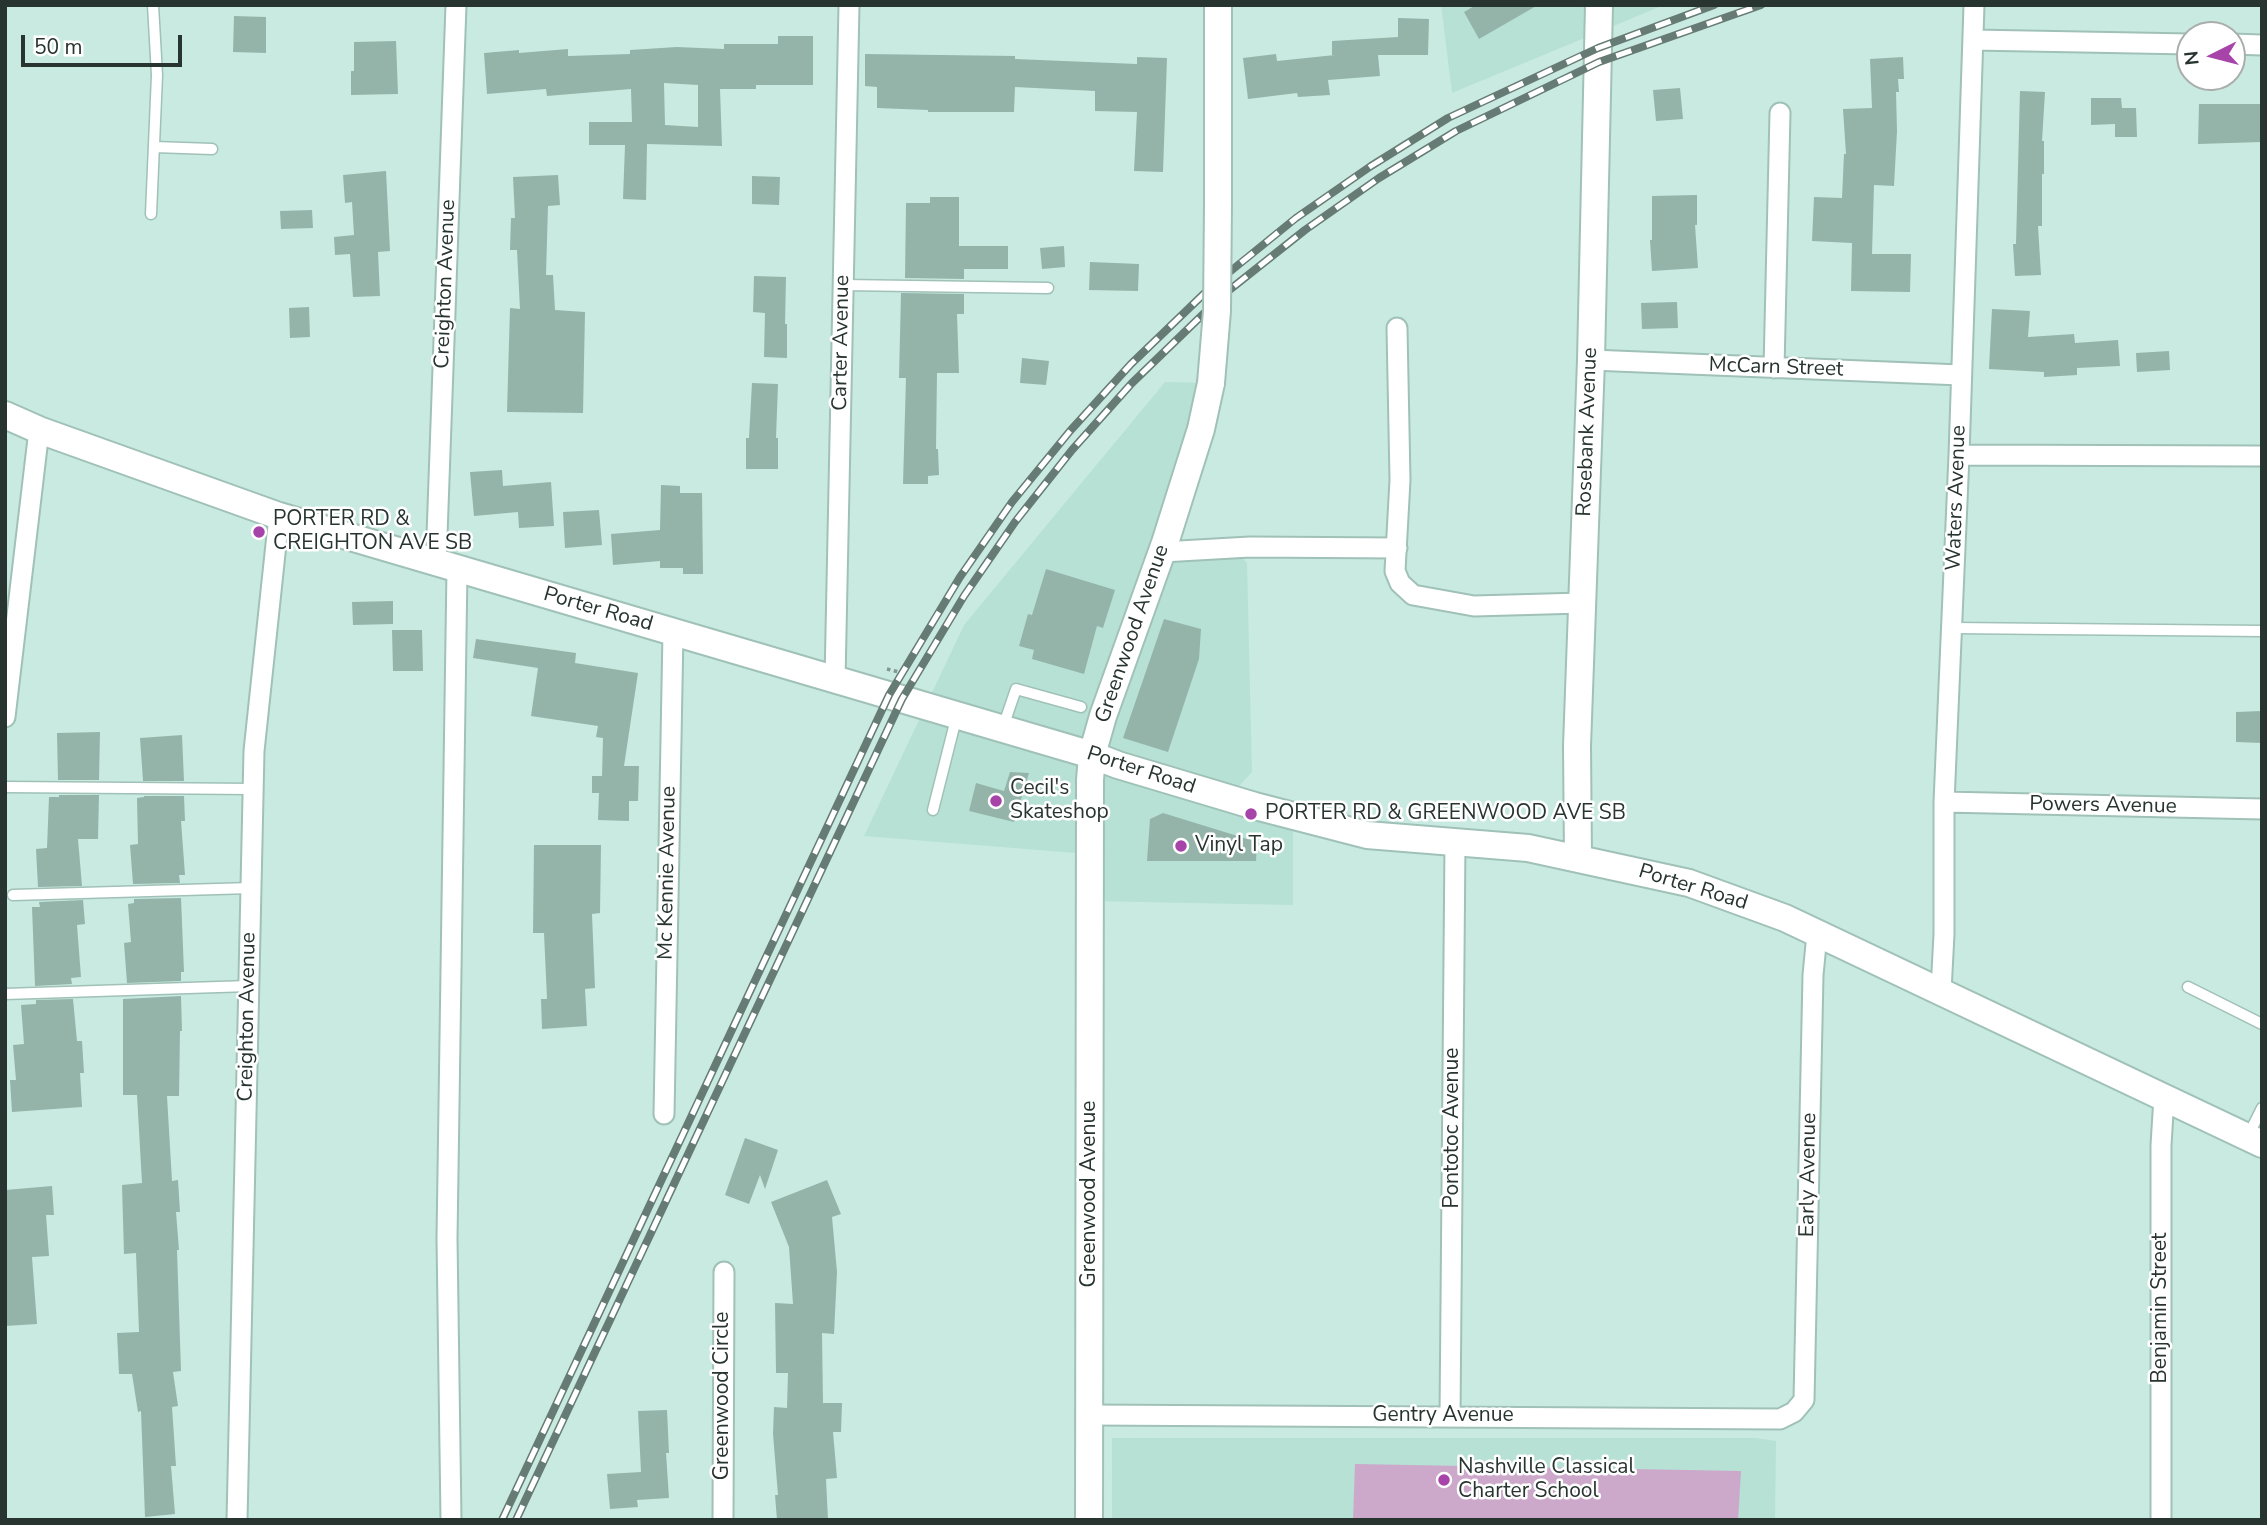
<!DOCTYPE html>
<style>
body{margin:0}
#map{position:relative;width:2267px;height:1525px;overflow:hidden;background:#c9eae0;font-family:"Nunito Sans",sans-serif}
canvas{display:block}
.frame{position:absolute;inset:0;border:7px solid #273430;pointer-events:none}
.north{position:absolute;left:2176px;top:21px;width:70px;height:70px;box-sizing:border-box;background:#fff;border:2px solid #a9aeac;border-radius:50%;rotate:264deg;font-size:19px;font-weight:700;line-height:28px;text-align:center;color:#273430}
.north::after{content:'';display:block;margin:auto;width:24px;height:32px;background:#a644aa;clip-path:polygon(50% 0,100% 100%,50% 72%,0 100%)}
.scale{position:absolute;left:21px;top:35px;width:161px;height:32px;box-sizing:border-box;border:4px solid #273430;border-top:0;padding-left:9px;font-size:21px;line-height:24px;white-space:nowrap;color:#273430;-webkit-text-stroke:5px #fff;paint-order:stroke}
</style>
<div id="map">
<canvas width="2267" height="1525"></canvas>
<div class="frame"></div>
<div class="north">N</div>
<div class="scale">50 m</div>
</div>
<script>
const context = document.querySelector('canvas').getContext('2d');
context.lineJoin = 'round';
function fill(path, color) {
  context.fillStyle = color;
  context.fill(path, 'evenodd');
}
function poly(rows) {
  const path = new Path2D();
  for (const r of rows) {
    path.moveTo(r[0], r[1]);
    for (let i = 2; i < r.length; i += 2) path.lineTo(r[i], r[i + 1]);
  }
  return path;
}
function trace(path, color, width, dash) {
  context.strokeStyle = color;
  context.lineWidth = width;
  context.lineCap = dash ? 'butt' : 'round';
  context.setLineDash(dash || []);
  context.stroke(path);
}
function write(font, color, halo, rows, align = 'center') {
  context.font = font + ' "Nunito Sans",sans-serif';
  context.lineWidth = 5;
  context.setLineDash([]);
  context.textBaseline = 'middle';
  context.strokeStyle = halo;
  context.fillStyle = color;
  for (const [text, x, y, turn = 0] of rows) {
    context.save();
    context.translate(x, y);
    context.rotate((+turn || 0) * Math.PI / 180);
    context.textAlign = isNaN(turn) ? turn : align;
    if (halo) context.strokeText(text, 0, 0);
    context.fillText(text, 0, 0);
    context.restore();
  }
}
const built = poly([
 [1441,5,1664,5,1452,93],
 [1165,382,1211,383,1162,551,1235,548,1247,563,1252,772,1228,798,1293,816,1293,905,1089,901,1088,854,864,836,964,625],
 [1112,1438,1756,1438,1776,1441,1775,1520,1112,1520]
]);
const green = poly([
 [1355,1464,1741,1471,1738,1520,1353,1520]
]);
const building = poly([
 [1476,5,1538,5,1479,39,1464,12],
 [234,16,266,17,266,53,233,52],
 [1398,18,1429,19,1428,55,1378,55,1380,76,1328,80,1330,95,1298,97,1297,93,1248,99,1243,58,1276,54,1277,61,1335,55,1332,55,1332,41,1398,37],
 [778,36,813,36,813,85,756,85,756,89,720,89,722,146,647,144,646,200,623,199,625,145,589,145,589,122,632,122,631,89,547,96,546,89,487,94,484,53,519,50,519,53,568,49,568,56,630,54,630,50,677,47,724,49,724,44,778,44],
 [664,83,698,85,698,127,665,125],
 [396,41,398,94,351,95,351,71,354,71,354,42],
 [865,54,1015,56,1015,59,1137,64,1137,57,1167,58,1163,172,1134,171,1137,112,1095,111,1095,91,1015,87,1014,112,928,112,928,110,877,108,877,87,865,86],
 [1903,57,1904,79,1898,79,1899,92,1896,92,1897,131,1894,186,1874,185,1872,254,1911,254,1910,292,1851,291,1852,243,1812,241,1814,197,1842,198,1844,154,1846,154,1843,109,1872,108,1870,59],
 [1680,88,1683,119,1656,121,1653,90],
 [2020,91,2045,92,2042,141,2044,141,2044,174,2042,174,2042,226,2038,226,2041,275,2015,276,2013,244,2016,244],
 [2091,98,2121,98,2122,108,2136,108,2137,137,2115,137,2115,124,2091,125],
 [2199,104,2262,104,2262,142,2198,144],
 [386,171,390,251,378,252,380,296,353,297,350,254,335,255,334,237,354,235,352,202,345,203,343,175],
 [558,175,560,205,548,206,546,275,553,275,555,310,585,312,583,413,507,412,510,308,520,309,517,250,510,250,511,218,515,218,513,177],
 [752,176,780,177,779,205,752,204],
 [1697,195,1697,225,1695,225,1698,268,1652,271,1650,240,1652,240,1652,196],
 [930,197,959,197,959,246,1008,246,1008,269,964,269,964,279,905,278,906,203,930,203],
 [312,210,313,228,281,229,280,211],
 [1064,246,1065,267,1042,269,1040,248],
 [1090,262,1139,264,1138,291,1089,290],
 [754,276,786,277,785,324,787,324,787,358,764,357,765,313,753,312],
 [901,293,964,294,964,314,957,314,959,373,937,373,936,449,938,449,939,475,928,476,928,484,903,484,906,378,899,378],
 [1677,302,1678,328,1642,329,1641,303],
 [309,307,310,337,290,338,289,308],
 [1992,309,2030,311,2028,337,2074,334,2075,343,2118,340,2120,366,2077,368,2077,375,2044,377,2044,372,1989,369],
 [2169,351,2170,370,2137,372,2136,353],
 [1022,358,1049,361,1046,385,1020,383],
 [752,383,778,384,776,438,778,438,778,469,746,469,746,438,749,438],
 [502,470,503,486,551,482,554,526,519,528,518,512,474,516,470,472],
 [661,485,680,486,680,493,702,493,703,574,683,574,683,568,660,568,660,561,613,565,611,534,660,530],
 [599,510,602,545,565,548,563,512],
 [1046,569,1115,590,1103,628,1097,626,1084,674,1032,659,1034,650,1019,646,1028,614,1032,615],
 [393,601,393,624,353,625,352,602],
 [1164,619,1201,629,1199,659,1168,752,1123,738],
 [392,630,422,630,423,671,393,671],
 [476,639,576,653,575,663,638,673,624,766,639,766,638,801,629,801,629,821,598,820,599,793,592,793,592,776,602,776,603,738,596,737,598,726,531,716,538,668,473,658],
 [2262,711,2262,743,2236,742,2236,712],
 [100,732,99,780,58,780,57,733],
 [182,735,184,781,143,781,140,738],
 [1010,772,1029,773,1014,822,969,811,976,783,1004,791],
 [59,795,99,795,98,839,78,839,82,886,38,887,36,849,47,848,49,797,59,797],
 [144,796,184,796,185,821,181,821,185,875,179,875,180,883,133,884,130,845,138,844,137,798,144,797],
 [1163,813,1257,842,1256,861,1147,861,1150,819],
 [534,845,601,845,600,913,592,914,595,988,585,989,587,1026,542,1029,541,999,547,999,544,933,533,933],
 [181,898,184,972,181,972,181,981,127,983,124,943,131,942,128,904,134,903,134,899],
 [83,900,85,924,77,925,81,977,71,978,72,984,35,986,32,907,40,907,39,902],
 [181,996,182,1031,180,1031,179,1096,167,1096,172,1181,178,1180,180,1212,176,1212,179,1250,177,1250,181,1371,173,1372,178,1406,172,1407,176,1466,171,1466,175,1514,145,1517,141,1411,138,1412,132,1374,119,1374,117,1333,139,1332,136,1253,124,1254,122,1185,142,1183,137,1095,123,1095,123,999],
 [73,999,77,1041,82,1041,84,1073,80,1073,82,1107,12,1112,10,1080,16,1080,13,1045,24,1044,21,1005,36,1004,36,1000],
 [745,1138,778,1150,765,1189,760,1175,749,1204,725,1195],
 [827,1180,841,1214,832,1217,837,1272,834,1334,822,1333,823,1403,842,1403,841,1432,833,1432,837,1478,826,1479,828,1520,777,1520,775,1495,778,1495,773,1434,774,1407,787,1408,788,1373,776,1373,775,1303,793,1304,789,1247,771,1202],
 [52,1186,54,1215,46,1215,49,1256,32,1257,37,1324,5,1326,5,1190],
 [667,1410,669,1453,666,1453,669,1498,637,1500,638,1507,610,1509,607,1474,641,1472,638,1411]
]);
const path = poly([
 [887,669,907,674]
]);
const lane = poly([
 [154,147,212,149],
 [151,214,157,75,153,5],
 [843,285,1048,288],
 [1952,628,2262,631],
 [1003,727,1016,689,1081,707],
 [5,787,253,789],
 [933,810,957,715],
 [13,895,251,888],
 [2188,987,2262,1024],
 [5,994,249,986],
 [2248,1136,2262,1108]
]);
const street = poly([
 [1973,40,2190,44],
 [2232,44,2262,45],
 [1397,328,1400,480,1395,571,1400,583,1413,595,1474,606,1582,603],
 [1591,360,1961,375],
 [1774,368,1780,113],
 [1959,455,2262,456],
 [1162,552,1250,547,1397,548],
 [436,563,456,5],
 [835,680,849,5],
 [5,717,39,430],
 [1944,802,2262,809],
 [1941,991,1944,934,1944,802,1959,455,1974,5],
 [664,1114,673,632],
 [1090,1415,1780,1419,1794,1412,1804,1400,1813,975,1817,934],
 [1450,1416,1455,841],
 [237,1520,254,751,279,516],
 [451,1520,447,1238,457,569],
 [723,1520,724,1272],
 [2161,1520,2161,1145,2164,1097]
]);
const secondary = poly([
 [1218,204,1218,5],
 [5,415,39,430,279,516,1092,755,1118,765,1255,806,1367,835,1528,848,1689,883,1785,918,2262,1144],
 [1578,858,1577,746,1591,360,1599,5],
 [1089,1520,1090,780,1092,755,1103,716,1165,543,1201,429,1211,383]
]);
const rail = poly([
 [502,1520,889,695,960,577,1012,502,1070,431,1131,364,1211,287,1296,218,1371,166,1448,118,1598,48,1714,5],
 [516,1520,902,699,964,596,1015,522,1072,450,1132,383,1223,295,1305,230,1379,178,1456,131,1599,62,1761,5]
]);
const secondaryBridge = poly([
 [1211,383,1217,311,1218,204]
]);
const markers = [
 [259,532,7,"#a644aa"],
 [996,801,7,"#a644aa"],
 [1251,814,7,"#a644aa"],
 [1181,846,7,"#a644aa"],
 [1444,1480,7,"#a644aa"]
];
const streetNames = [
 ["Creighton Avenue",446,284,-88],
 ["Carter Avenue",842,343,-89],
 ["McCarn Street",1776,368,2],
 ["Rosebank Avenue",1588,432,-88],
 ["Waters Avenue",1957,498,-88],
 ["Porter Road",598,610,16],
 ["Greenwood Avenue",1133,634,-71],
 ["Porter Road",1141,771,18],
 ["Powers Avenue",2103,806,1],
 ["Mc Kennie Avenue",668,873,-89],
 ["Porter Road",1693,888,17],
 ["Creighton Avenue",248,1017,-89],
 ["Pontotoc Avenue",1453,1128,-90],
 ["Early Avenue",1809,1175,-89],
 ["Greenwood Avenue",1090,1194,-90],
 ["Benjamin Street",2161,1308,-90],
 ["Greenwood Circle",723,1396,-90],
 ["Gentry Avenue",1443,1416]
];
const poiNames = [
 ["PORTER RD &",273,520],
 ["CREIGHTON AVE SB",273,544],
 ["Cecil's",1010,789],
 ["Skateshop",1010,813],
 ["PORTER RD & GREENWOOD AVE SB",1265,814],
 ["Vinyl Tap",1195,846],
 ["Nashville Classical",1458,1468],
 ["Charter School",1458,1492]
];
fill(built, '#b7e1d4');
fill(green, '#cca8cb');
fill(building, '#94b4aa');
trace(lane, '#a0c1b7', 13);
trace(street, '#a0c1b7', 23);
trace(secondary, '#a0c1b7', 30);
trace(path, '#809891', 3.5, [3.5, 3.5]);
trace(lane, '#fff', 10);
trace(street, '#fff', 19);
trace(secondary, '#fff', 26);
trace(rail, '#667b74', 8);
trace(rail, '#fff', 5, [16]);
trace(secondaryBridge, '#a0c1b7', 30, []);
trace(secondaryBridge, '#fff', 26);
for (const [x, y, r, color] of markers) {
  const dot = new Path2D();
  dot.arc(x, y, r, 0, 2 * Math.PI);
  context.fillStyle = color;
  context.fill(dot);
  trace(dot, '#fff', 2.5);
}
write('21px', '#273430', '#fff', streetNames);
write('21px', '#273430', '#fff', poiNames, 'left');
</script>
